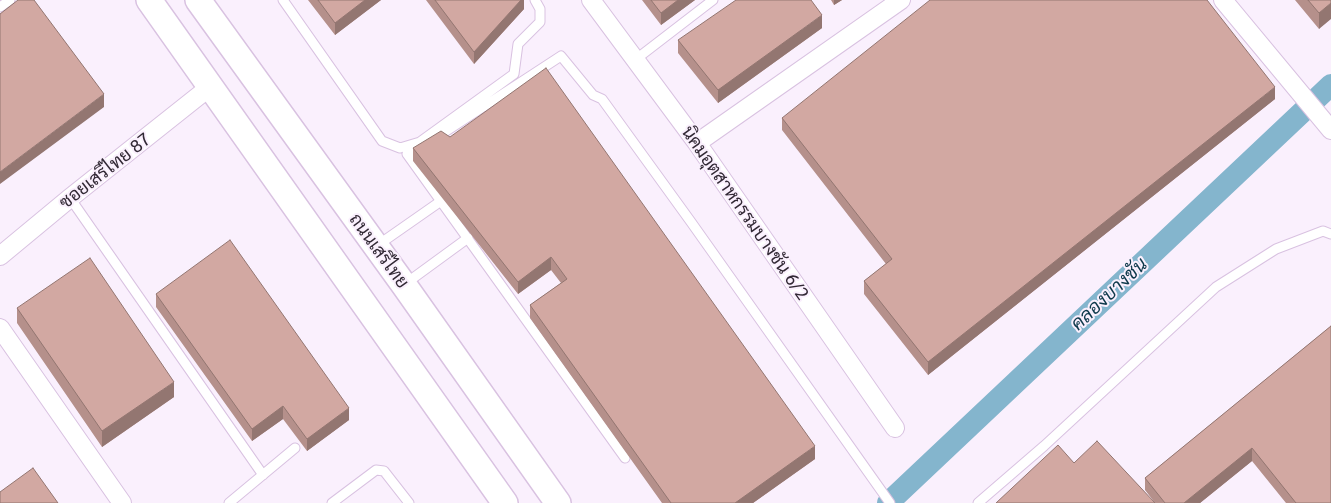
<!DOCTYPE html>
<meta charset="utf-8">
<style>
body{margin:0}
canvas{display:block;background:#faf0fd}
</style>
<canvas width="1331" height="503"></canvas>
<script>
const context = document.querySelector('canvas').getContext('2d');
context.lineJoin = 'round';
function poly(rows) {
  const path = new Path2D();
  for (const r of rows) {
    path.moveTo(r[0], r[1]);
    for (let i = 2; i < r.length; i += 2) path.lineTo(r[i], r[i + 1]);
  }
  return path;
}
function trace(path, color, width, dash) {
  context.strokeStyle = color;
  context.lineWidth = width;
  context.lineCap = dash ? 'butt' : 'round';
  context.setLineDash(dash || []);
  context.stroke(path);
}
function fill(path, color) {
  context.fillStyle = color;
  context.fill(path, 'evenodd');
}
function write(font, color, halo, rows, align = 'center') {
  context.font = font + ' Georgia,Sarabun,serif';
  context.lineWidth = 4;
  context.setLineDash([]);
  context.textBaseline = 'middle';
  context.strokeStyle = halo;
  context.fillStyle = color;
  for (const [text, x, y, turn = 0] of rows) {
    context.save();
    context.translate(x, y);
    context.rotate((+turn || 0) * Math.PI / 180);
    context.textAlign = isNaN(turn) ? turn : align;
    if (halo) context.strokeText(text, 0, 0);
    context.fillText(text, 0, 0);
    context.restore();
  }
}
const canal = poly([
 [888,503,1331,85]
]);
const lane = poly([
 [283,0,382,141,400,148,420,142,514,74,518,44,540,22,540,9,535,0],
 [0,7,10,0],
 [635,60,713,0],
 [434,139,561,56,593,95,602,99,691,222,890,503],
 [423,145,407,154,625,458],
 [70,198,263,475],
 [378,245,441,201],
 [405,284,468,238],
 [229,503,295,448],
 [332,503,376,470,384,471,409,503],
 [978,503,1044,446,1216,287,1276,249,1323,231,1331,234]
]);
const street = poly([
 [591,0,697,143,895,428],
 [1223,0,1331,130],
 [697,143,901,0],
 [0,256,70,198,211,86],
 [0,328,122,503]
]);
const secondary = poly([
 [149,0,505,503],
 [198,0,404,285,558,503]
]);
const wall = poly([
 [308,0,381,0,335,35],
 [426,0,524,0,524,9,474,64],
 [642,0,695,0,661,25],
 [831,0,842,0,834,5],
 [1295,0,1331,0,1319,29],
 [822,28,718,103,678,53,678,40],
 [1275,99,928,375,864,294,864,281,886,264,782,130,782,118],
 [413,148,815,459,753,503,662,503,530,318,530,305,561,283,551,270,518,294,413,161],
 [156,294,349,420,307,451,283,419,252,441,156,307],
 [17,308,174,397,102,447,17,323],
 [1331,326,1331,503,1286,503,1252,461,1200,503,1155,503,1145,490,1145,478]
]);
const shadedWall = poly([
 [365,0,381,0,335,35,335,23],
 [521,0,524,0,524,9,474,64,474,52],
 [678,0,695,0,661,25,661,13],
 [834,0,842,0,834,5],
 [1331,3,1331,19,1319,29,1319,13],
 [822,15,822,28,718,103,718,90],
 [1275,87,1275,99,928,375,928,362],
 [104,94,104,107,0,184,0,172],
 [551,257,551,270,518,294,518,282],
 [174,382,174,397,102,447,102,431],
 [283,406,283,419,252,441,252,429],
 [349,408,349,420,307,451,307,439],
 [815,446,815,459,753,503,735,503],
 [1252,448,1252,461,1200,503,1184,503]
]);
const building = poly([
 [18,0,34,0,104,94,0,172,0,14,18,0],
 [318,0,365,0,335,23,318,0],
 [435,0,521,0,474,52,435,0],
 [651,0,678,0,661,13,651,0],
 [736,0,811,0,822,15,718,90,678,40,736,0],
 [930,0,1207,0,1275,87,928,362,864,281,892,259,782,118,930,0],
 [1308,0,1331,0,1331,3,1319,13,1308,0],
 [546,68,815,446,735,503,671,503,530,305,567,279,551,257,518,282,413,148,441,131,450,137,546,68],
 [230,240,349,408,307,439,283,406,252,429,156,294,230,240],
 [90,258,174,382,102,431,17,308,90,258],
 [1331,326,1331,503,1296,503,1252,448,1184,503,1165,503,1145,478,1331,326],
 [1097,441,1155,503,996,503,1058,445,1074,463,1097,441],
 [33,468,58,503,0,503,0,492,33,468]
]);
const streetNames = [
 ["ซอยเสรีไทย 87",105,171,-38],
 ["นิคมอุตสาหกรรมบางชัน 6/2",745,213,55],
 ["ถนนเสรีไทย",379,251,54]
];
const waterNames = [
 ["คลองบางชัน",1109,294,-43]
];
trace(canal, '#84b5cd', 22);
trace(lane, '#d9c2e1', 11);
trace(street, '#d9c2e1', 20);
trace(secondary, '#d9c2e1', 28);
trace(lane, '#fff', 9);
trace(street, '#fff', 18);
trace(secondary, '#fff', 25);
fill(wall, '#b5908b');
fill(shadedWall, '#937671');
fill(building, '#d2a8a2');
trace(building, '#937671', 1);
write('18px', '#322935', '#faf0fd', streetNames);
write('italic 19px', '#0d384a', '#faf0fd', waterNames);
</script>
